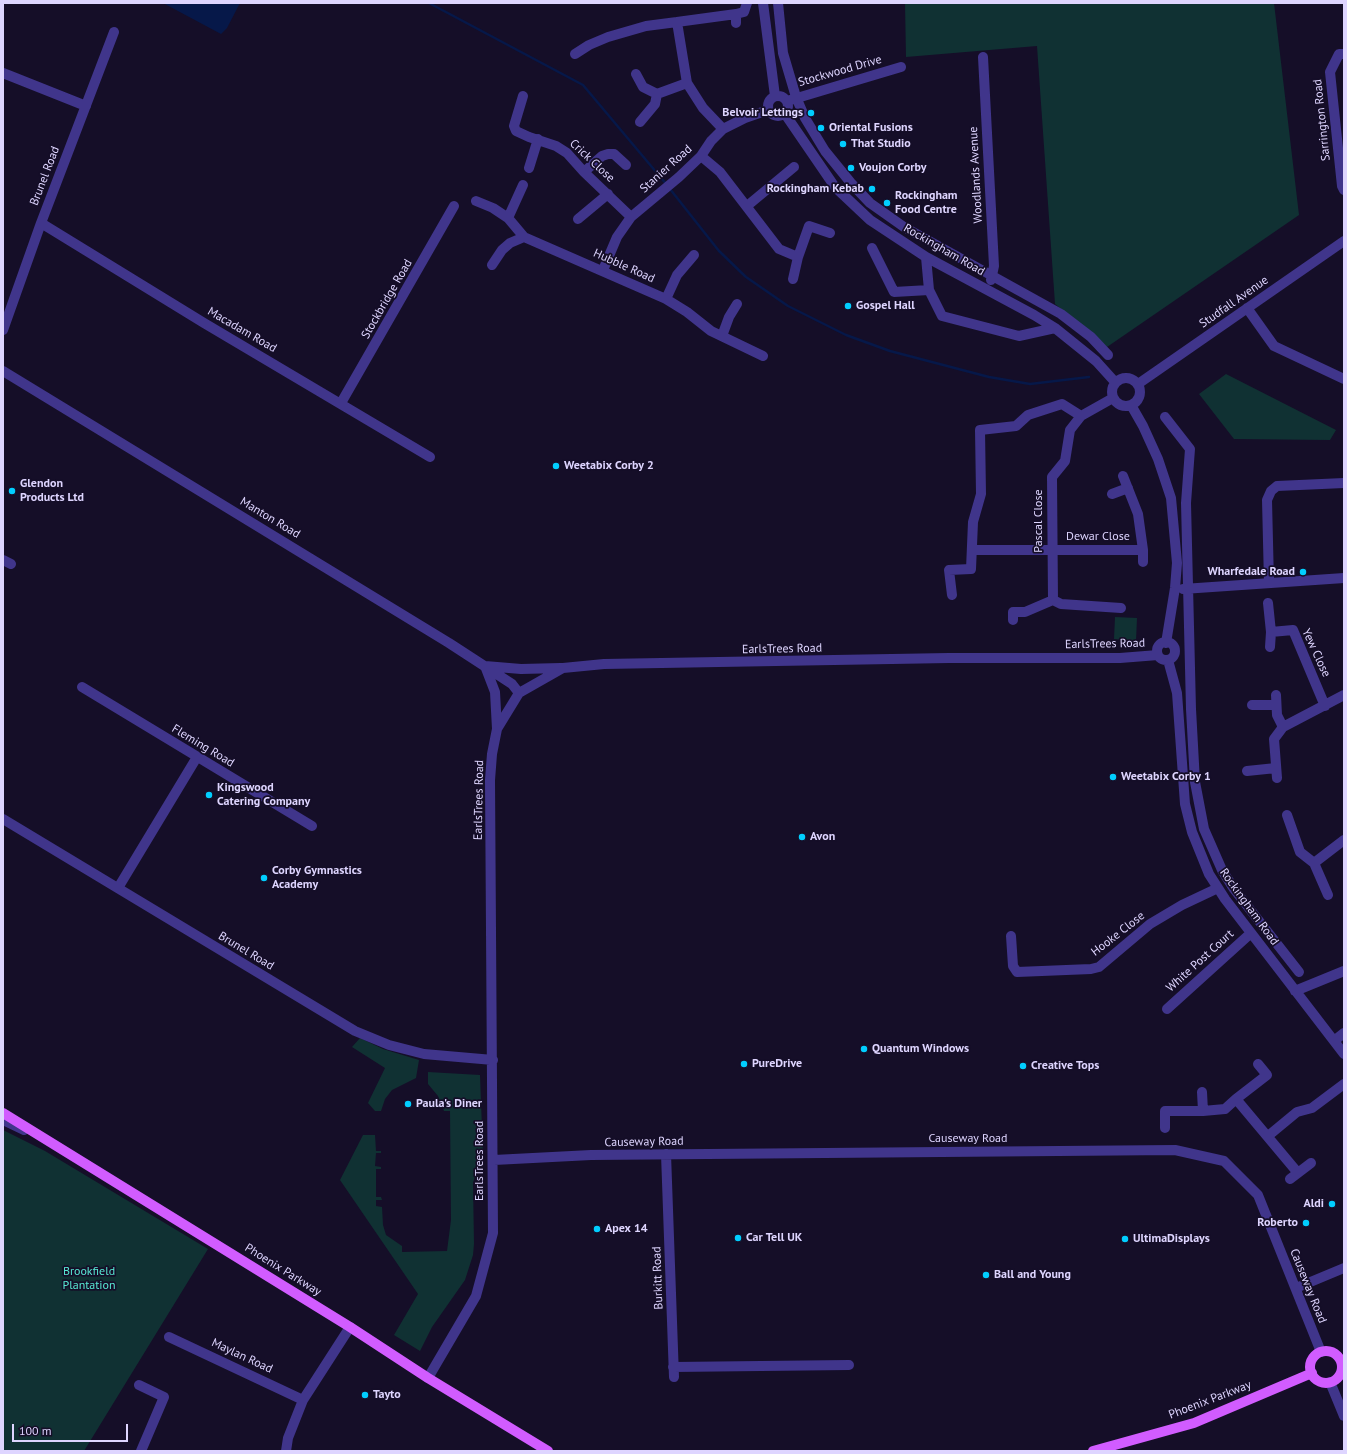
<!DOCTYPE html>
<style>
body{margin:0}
#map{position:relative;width:1347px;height:1454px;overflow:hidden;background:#150e28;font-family:"PT Sans",sans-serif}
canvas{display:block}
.frame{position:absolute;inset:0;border:4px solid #ded5ff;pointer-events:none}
.scale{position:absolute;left:12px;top:1424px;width:116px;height:18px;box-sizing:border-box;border:2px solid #ded5ff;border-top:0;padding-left:5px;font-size:12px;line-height:14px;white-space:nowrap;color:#ded5ff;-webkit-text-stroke:3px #150e28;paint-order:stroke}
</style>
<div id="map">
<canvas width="1347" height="1454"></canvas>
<div class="frame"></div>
<div class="scale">100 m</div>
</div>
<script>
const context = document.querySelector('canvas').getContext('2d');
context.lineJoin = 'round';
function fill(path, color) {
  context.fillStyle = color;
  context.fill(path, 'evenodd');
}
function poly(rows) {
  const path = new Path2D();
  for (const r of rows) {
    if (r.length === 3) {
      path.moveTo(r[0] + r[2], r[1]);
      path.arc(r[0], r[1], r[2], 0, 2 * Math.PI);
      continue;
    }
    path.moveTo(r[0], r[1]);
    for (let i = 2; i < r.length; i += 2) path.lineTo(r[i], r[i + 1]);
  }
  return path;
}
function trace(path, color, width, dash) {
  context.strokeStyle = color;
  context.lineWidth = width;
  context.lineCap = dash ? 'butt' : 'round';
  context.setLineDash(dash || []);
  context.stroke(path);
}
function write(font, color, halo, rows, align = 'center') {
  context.font = font + ' "PT Sans",sans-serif';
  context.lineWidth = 3.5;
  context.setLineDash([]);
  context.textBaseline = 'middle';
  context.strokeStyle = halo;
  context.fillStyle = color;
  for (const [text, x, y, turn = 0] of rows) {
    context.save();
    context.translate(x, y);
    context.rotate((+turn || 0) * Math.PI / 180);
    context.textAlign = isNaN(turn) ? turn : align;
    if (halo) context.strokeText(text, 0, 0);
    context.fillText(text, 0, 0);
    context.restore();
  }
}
const green = poly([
 [905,3,1274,3,1299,215,1107,347,1055,304,1037,46,906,57],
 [1226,374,1336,430,1330,440,1234,439,1199,394],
 [1115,617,1137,618,1136,641,1114,639],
 [360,1038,383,1049,419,1060,416,1078,392,1090,385,1099,381,1111,375,1111,368,1103,385,1068,352,1047],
 [428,1072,480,1075,483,1155,482,1164,475,1176,473,1183,474,1244,473,1255,465,1280,432,1327,420,1351,394,1335,418,1294,340,1180,363,1135,375,1135,376,1151,381,1151,381,1153,376,1153,375,1166,381,1167,381,1169,376,1169,376,1197,381,1197,382,1200,376,1200,376,1206,382,1207,383,1225,386,1235,402,1246,402,1252,447,1251,451,1220,450,1111,444,1111,438,1096,428,1084],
 [3,1130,45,1151,208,1249,84,1451,3,1451]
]);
const water = poly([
 [163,3,240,3,227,28,221,34]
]);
const stream = poly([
 [429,3,583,85,667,185],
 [670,189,719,251,746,277,788,306,846,335,890,351,989,377,1030,384,1089,377]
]);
const minor = poly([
 [763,3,775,96],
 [778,3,783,53,796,97,805,118,825,151,851,183,870,203,904,227,1061,314,1091,337,1108,355],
 [736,23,736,14,744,12,747,3],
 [575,54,589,45,608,37,646,26,677,22],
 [1344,54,1339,54,1330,72,1342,186,1344,190],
 [983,57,994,266,991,280],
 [3,73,86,106],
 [636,74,643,87,657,94],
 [657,94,687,83],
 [778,106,10],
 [523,96,514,126,516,131,529,137,556,146,567,153,584,172,631,217],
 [787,101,901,67],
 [785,114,835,187,870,220,926,257,1034,315,1055,328,1096,361,1115,382],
 [640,122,655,104,657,94],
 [723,129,703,108,687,83,677,22,736,14],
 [701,156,720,172,779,249,798,257],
 [529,168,538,139],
 [584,172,602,156,608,154,614,154,626,165],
 [476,201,493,208,508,218,524,237,666,299,687,312,711,331,763,356],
 [747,206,794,167],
 [508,218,523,185],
 [578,219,608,194],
 [41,223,204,323,430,457],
 [872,248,894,292,929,290],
 [926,257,929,290,942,316,1019,336,1055,328],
 [492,265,502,250,510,243,524,237],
 [603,270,617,237,631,217,679,177,701,156,711,141,723,129,745,118,768,110],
 [793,279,798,257,809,226,830,233],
 [666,299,677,275,694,255],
 [1247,308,1274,346,1344,379],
 [3,330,41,223,114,32],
 [722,336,729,317,737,304],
 [3,371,449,643,512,684,519,693],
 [1126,392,14],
 [1138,384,1344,241],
 [1113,398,1081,416,1070,430,1065,461,1052,477,1053,600,1061,604,1121,608],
 [341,403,454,206],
 [1131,405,1143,426,1158,459,1171,498,1177,563,1175,588,1166,643],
 [1165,417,1190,449,1186,503,1191,709,1195,782,1204,829,1222,870,1234,889,1299,972],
 [1112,494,1128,488],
 [972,550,1143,550,1138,514,1123,476],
 [1143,550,1143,562],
 [3,560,11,564],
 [1269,583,1267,500,1271,491,1277,486,1344,483],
 [1183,589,1344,578],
 [952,595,949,570,971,569,973,522,981,494,980,430,1016,426,1028,415,1062,404,1081,416],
 [1268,603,1271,632,1293,630,1325,706],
 [1013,620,1013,612,1025,612,1053,600],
 [1166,651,9],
 [1270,647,1271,632],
 [1168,660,1177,693,1185,804,1192,832,1209,874,1225,899,1344,1054],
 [82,687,312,826],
 [1276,695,1277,715,1283,727],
 [1252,705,1276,705],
 [497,729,495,692,485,666,521,669,561,668],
 [1247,771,1276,768],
 [1277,778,1274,739,1283,727,1344,695],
 [1287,815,1300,852,1314,863,1328,895],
 [3,819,355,1031,389,1045,424,1054,493,1060],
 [1314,863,1344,840],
 [118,888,197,757],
 [1011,936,1013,966,1017,972,1091,969,1099,967,1150,924,1182,905,1218,888],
 [1295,991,1344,971],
 [1167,1009,1251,933],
 [1334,1041,1344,1033],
 [1202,1092,1203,1111],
 [1236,1099,1267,1075,1258,1064],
 [3,1120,24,1130],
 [1165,1128,1165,1111,1203,1111,1225,1109,1236,1099,1298,1173],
 [1268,1136,1297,1112,1312,1108,1344,1084],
 [666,1154,674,1377],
 [494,1160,591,1155,1175,1150,1224,1161,1258,1195,1321,1352],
 [1290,1179,1311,1163],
 [1296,1288,1344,1268],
 [169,1337,303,1400],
 [673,1367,849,1365],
 [428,1378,476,1296,493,1233,490,780,492,754,497,729,519,693,563,668,604,664,949,658,1120,658,1158,655],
 [1330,1382,1344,1416],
 [139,1385,164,1397,141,1451],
 [286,1451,288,1438,303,1400,350,1327]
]);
const major = poly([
 [3,1113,350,1327,428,1378,548,1451],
 [1326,1367,16],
 [1093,1451,1194,1423,1312,1373]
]);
const markers = [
 [811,113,4,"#01ceff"],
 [821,128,4,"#01ceff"],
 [843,144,4,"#01ceff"],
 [851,168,4,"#01ceff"],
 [872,189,4,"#01ceff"],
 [887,203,4,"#01ceff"],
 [848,306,4,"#01ceff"],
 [556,466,4,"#01ceff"],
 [12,491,4,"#01ceff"],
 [1303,572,4,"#01ceff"],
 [1113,777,4,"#01ceff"],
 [209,795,4,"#01ceff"],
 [802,837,4,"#01ceff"],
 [264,878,4,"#01ceff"],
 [864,1049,4,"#01ceff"],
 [744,1064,4,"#01ceff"],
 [1023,1066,4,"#01ceff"],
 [408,1104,4,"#01ceff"],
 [1332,1204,4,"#01ceff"],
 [1306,1223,4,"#01ceff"],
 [597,1229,4,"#01ceff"],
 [738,1238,4,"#01ceff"],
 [1125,1239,4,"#01ceff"],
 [986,1275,4,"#01ceff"],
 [365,1395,4,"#01ceff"]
];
const streetNames = [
 ["Stockwood Drive",840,71,-16],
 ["Sarrington Road",1322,120,-96],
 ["Crick Close",592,161,43],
 ["Stanier Road",666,169,-42],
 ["Woodlands Avenue",976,175,-93],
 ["Brunel Road",45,176,-69],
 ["Rockingham Road",944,250,30],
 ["Hubble Road",624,266,24],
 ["Stockbridge Road",387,299,-60],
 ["Studfall Avenue",1234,302,-35],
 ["Macadam Road",242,330,30],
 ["Manton Road",270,518,31],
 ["Pascal Close",1039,521,-90],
 ["Dewar Close",1098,537],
 ["EarlsTrees Road",1105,644,-1],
 ["EarlsTrees Road",782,649,-1],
 ["Yew Close",1316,653,65],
 ["Fleming Road",203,746,31],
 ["EarlsTrees Road",479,800,-89],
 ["Rockingham Road",1249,907,54],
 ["Hooke Close",1118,934,-38],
 ["Brunel Road",246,951,31],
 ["White Post Court",1200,961,-42],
 ["Causeway Road",968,1139],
 ["Causeway Road",644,1142,-1],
 ["EarlsTrees Road",480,1161,-90],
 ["Phoenix Parkway",283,1270,32],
 ["Burkitt Road",658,1278,-92],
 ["Causeway Road",1308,1286,68],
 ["Maylan Road",242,1356,25],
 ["Phoenix Parkway",1210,1400,-21]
];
const poiNames = [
 ["Belvoir Lettings",803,113,"right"],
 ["Oriental Fusions",829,128],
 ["That Studio",851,144],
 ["Voujon Corby",859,168],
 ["Rockingham Kebab",864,189,"right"],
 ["Rockingham",895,196],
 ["Food Centre",895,210],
 ["Gospel Hall",856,306],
 ["Weetabix Corby 2",564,466],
 ["Glendon",20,484],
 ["Products Ltd",20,498],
 ["Wharfedale Road",1295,572,"right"],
 ["Weetabix Corby 1",1121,777],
 ["Kingswood",217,788],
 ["Catering Company",217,802],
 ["Avon",810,837],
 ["Corby Gymnastics",272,871],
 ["Academy",272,885],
 ["Quantum Windows",872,1049],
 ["PureDrive",752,1064],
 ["Creative Tops",1031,1066],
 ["Paula's Diner",416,1104],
 ["Aldi",1324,1204,"right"],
 ["Roberto",1298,1223,"right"],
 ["Apex 14",605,1229],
 ["Car Tell UK",746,1238],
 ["UltimaDisplays",1133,1239],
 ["Ball and Young",994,1275],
 ["Tayto",373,1395]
];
const parkNames = [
 ["Brookfield",89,1272],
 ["Plantation",89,1286]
];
fill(green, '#103133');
fill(water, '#061849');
trace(stream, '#061849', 2.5);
trace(minor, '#40358b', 10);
trace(major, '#d15cff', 10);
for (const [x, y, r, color] of markers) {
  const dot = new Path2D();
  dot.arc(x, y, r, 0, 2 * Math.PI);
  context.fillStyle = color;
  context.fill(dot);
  trace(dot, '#150e28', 1.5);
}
write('12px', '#ded5ff', '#150e28', streetNames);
write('bold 12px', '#ded5ff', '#150e28', poiNames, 'left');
write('12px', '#57e9d3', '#150e28', parkNames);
</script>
